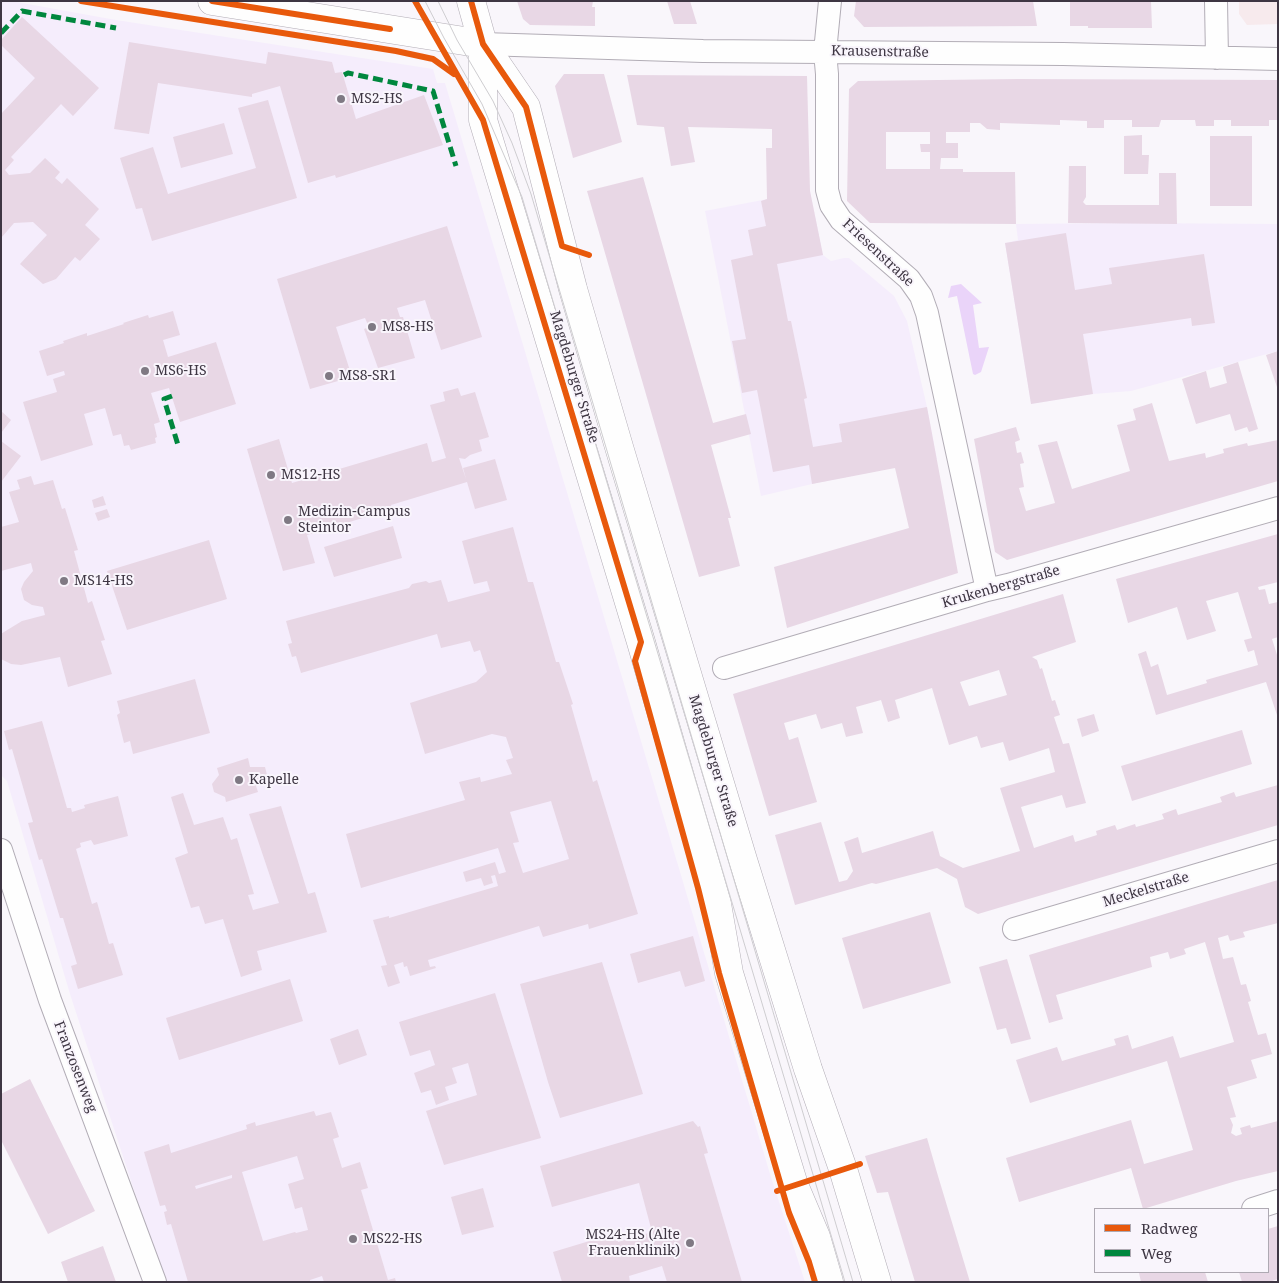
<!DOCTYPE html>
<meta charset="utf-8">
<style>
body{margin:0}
#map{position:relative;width:1279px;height:1283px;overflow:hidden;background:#f9f6fb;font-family:"Noto Serif",serif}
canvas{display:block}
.frame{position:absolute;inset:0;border:2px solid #3e3643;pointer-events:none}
.legend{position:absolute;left:1094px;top:1208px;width:175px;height:65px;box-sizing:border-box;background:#f9f5fc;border:1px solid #aea9b2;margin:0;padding:6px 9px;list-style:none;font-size:15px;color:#3e3643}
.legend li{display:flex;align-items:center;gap:10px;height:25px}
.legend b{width:25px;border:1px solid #aea9b2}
</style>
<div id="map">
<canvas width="1279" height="1283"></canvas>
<div class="frame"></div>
<ul class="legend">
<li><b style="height:6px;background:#e8590c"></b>Radweg</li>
<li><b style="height:6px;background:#00873e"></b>Weg</li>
</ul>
</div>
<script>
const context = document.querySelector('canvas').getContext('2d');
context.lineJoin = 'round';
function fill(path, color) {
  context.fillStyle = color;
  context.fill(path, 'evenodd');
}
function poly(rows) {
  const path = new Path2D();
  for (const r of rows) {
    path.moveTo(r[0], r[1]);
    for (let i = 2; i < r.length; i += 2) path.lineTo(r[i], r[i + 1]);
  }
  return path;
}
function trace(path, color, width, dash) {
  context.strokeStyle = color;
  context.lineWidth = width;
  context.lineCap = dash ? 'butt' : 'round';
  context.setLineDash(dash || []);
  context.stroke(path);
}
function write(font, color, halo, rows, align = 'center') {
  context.font = font + ' "Noto Serif",serif';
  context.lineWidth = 4;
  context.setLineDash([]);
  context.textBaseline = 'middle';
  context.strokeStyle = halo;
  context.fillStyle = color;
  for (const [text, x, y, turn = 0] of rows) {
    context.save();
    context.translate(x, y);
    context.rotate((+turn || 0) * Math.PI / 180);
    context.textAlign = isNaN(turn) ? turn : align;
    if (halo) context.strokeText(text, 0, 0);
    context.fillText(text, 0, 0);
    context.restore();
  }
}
const commercial = poly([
 [1239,1,1278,1,1278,24,1247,25,1239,14]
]);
const built = poly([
 [1,1,11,1,116,20,433,69,437,83,445,83,770,1174,805,1282,164,1282,70,994,7,781,1,775],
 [810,191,823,255,831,261,844,258,849,258,894,296,907,321,927,407,937,459,812,484,761,496,705,211],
 [1125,223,1278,224,1278,351,1131,391,1093,394,1031,404,1005,243,1018,240,1016,224]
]);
const green = poly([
 [961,284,982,303,973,305,979,348,989,347,981,372,975,375,973,374,957,296,948,298,951,286]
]);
const building = poly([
 [517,1,593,1,592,7,595,7,595,26,530,25,523,19],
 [667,1,690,1,697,24,674,24],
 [856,1,1033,1,1037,26,864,27,854,16],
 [1070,1,1151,1,1152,28,1088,28,1088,26,1070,26],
 [22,17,99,88,73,116,61,104,11,157,14,160,5,170,9,175,30,173,45,158,60,172,55,178,62,184,67,178,99,209,85,225,100,239,80,261,75,257,56,279,43,284,20,264,47,235,33,222,14,223,1,238,1,114,35,78,1,45,1,40],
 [129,42,266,64,268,52,332,62,335,73,342,72,356,119,424,95,443,145,336,178,335,175,308,183,280,86,252,94,252,97,158,83,149,134,114,129],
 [564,74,604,74,622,142,573,158,555,86],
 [627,75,807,76,810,191,823,255,777,264,788,321,791,321,807,398,804,399,813,447,842,442,839,424,927,407,958,573,787,628,774,567,909,528,895,468,812,484,809,465,773,472,757,390,742,393,732,341,746,339,731,260,753,255,748,230,766,226,761,201,767,199,766,148,772,148,772,129,688,127,695,162,671,166,664,127,637,125],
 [1018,79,1278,80,1278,120,1269,120,1269,126,1231,126,1231,120,1214,120,1214,126,1196,126,1195,120,1161,120,1159,127,1132,127,1132,120,1104,120,1104,128,1087,128,1087,121,1060,120,1060,125,1000,123,1000,130,987,129,980,123,970,123,970,132,946,132,946,143,958,143,958,158,941,158,940,169,963,169,963,172,1015,172,1016,224,870,223,847,201,849,89,858,81],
 [886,132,930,132,930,144,920,144,921,152,930,152,930,169,886,169],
 [268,100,297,198,152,241,142,208,136,209,120,158,153,147,168,194,256,168,238,108],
 [224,123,233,154,181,168,173,137],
 [1142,135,1142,155,1149,155,1148,174,1124,174,1124,136],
 [1210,136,1252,136,1252,206,1210,206],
 [1069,166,1086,166,1086,197,1083,202,1086,205,1159,205,1159,173,1176,173,1177,224,1068,223],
 [643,177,713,423,746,414,751,434,711,445,731,518,728,518,740,566,699,577,587,191],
 [447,226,482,337,441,350,425,300,397,308,400,317,403,317,415,358,378,368,364,329,369,327,365,318,336,327,352,377,310,389,277,279],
 [1066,233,1075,290,1112,284,1109,268,1204,254,1215,323,1192,326,1191,318,1083,334,1093,394,1031,404,1005,243],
 [173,311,180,335,163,340,168,357,216,342,236,404,180,422,169,388,151,393,160,422,154,424,157,437,155,438,156,443,131,450,129,445,124,446,121,434,113,436,105,408,84,414,93,445,41,461,23,402,57,392,53,379,65,375,64,371,47,376,39,351,64,343,63,341,87,333,87,336,124,324,123,323,148,315,149,318],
 [1278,351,1278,387,1277,387,1266,355],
 [1238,362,1258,429,1249,432,1247,427,1235,431,1230,414,1196,424,1182,379,1206,371,1210,388,1227,383,1223,367],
 [458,388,461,396,475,392,489,437,479,440,482,451,470,455,465,459,459,458,466,479,463,468,495,459,507,500,475,509,467,482,391,505,392,509,307,535,315,563,283,571,247,449,279,439,292,483,427,443,432,462,446,458,430,405,445,401,443,392],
 [1152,403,1169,461,1205,453,1206,458,1224,453,1223,449,1247,443,1248,446,1278,440,1278,481,1007,560,995,552,974,439,1016,427,1020,440,1015,442,1017,453,1021,452,1024,463,1020,464,1024,487,1019,488,1026,511,1055,503,1038,445,1057,441,1072,489,1130,471,1117,425,1136,420,1133,409],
 [1,411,11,420,1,433],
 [1,441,21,456,1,482],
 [31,476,34,485,53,480,62,509,65,508,78,550,74,551,88,603,92,601,105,640,101,641,112,674,68,687,60,657,21,665,11,664,1,659,1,634,4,632,22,621,45,615,43,607,32,605,24,600,21,589,24,582,33,571,31,563,1,571,1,527,19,522,9,492,20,489,17,480],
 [103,496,106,505,94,508,92,500],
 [107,509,110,517,98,521,95,513],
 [393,526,402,558,334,577,324,547],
 [513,527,528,582,533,582,556,662,559,662,573,704,571,705,593,782,597,780,638,914,589,929,588,924,543,937,539,926,428,960,430,967,435,966,436,968,410,976,407,966,404,967,403,962,394,965,400,983,388,987,381,966,387,965,373,920,389,916,389,918,498,886,495,875,491,876,493,883,484,886,481,878,466,882,463,872,495,862,499,874,506,872,498,848,361,888,346,834,465,800,459,782,480,777,481,782,512,774,506,760,513,758,506,737,492,734,425,754,410,703,476,682,487,672,480,650,474,652,470,641,441,648,437,634,301,673,296,656,292,657,288,644,292,643,286,621,409,588,412,584,426,581,429,583,441,580,448,602,490,591,487,581,474,584,462,541],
 [551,801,569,859,523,873,513,843,519,842,510,812],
 [1278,534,1278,582,1258,587,1259,590,1265,589,1269,604,1278,602,1278,637,1272,639,1278,658,1278,718,1266,682,1156,715,1138,654,1146,651,1151,667,1158,664,1167,695,1207,683,1206,680,1258,665,1254,650,1248,652,1244,640,1252,638,1238,592,1206,601,1216,631,1187,640,1177,607,1128,623,1116,579],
 [209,540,227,599,127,630,107,571],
 [1063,594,1076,642,1032,657,1037,660,1040,669,1042,668,1052,701,1055,700,1060,715,1054,717,1063,744,1069,743,1086,803,1066,808,1062,795,1021,807,1034,848,1073,835,1075,842,1097,835,1096,831,1115,825,1117,830,1135,824,1136,827,1164,819,1162,814,1176,809,1178,815,1222,802,1220,797,1234,792,1236,797,1278,785,1278,825,978,914,965,907,957,879,937,868,876,884,872,883,795,905,775,835,821,822,839,882,847,880,853,871,844,842,858,837,862,853,933,831,940,856,963,868,1020,851,1000,788,1055,772,1049,748,1009,761,1003,742,981,748,977,736,949,745,932,688,895,700,900,718,888,722,881,700,856,707,863,733,846,737,842,723,821,729,816,714,784,723,789,740,798,737,817,802,769,816,733,694],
 [999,670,1007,695,969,706,960,682],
 [195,679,210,733,133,754,130,741,124,743,117,715,120,713,117,701],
 [1094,714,1099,731,1082,737,1077,719],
 [42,721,67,808,71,808,72,812,85,808,84,805,118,796,128,836,94,845,91,840,80,843,81,847,76,849,92,904,97,902,109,944,113,943,123,975,78,989,71,966,77,964,63,918,60,918,42,859,39,860,28,823,33,822,12,749,9,750,4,731],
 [1242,730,1252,764,1132,801,1121,766],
 [248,758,250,767,265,767,267,775,256,786,258,792,226,802,225,797,214,792,212,784,219,775,217,768],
 [183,793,194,825,223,817,231,840,237,838,254,894,248,895,253,910,279,903,249,814,281,806,308,894,315,892,327,932,257,951,262,970,241,977,223,919,205,924,199,906,191,908,175,858,188,853,171,797],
 [1278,880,1278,923,1243,932,1245,937,1230,941,1228,935,1218,938,1223,959,1233,957,1241,985,1246,984,1251,1001,1248,1002,1258,1035,1266,1033,1272,1054,1251,1060,1257,1078,1227,1087,1236,1117,1230,1118,1233,1125,1231,1133,1236,1136,1242,1134,1240,1128,1250,1125,1251,1128,1278,1121,1278,1171,1236,1181,1143,1209,1131,1168,1019,1202,1006,1158,1131,1120,1144,1164,1193,1150,1167,1061,1030,1103,1016,1060,1057,1047,1062,1061,1116,1045,1114,1039,1128,1035,1132,1049,1173,1036,1180,1058,1234,1042,1205,942,1184,949,1186,954,1170,959,1168,952,1150,957,1152,967,1056,995,1063,1019,1049,1023,1029,955],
 [930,912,951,983,863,1009,842,938],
 [693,936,705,981,685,987,680,971,638,983,630,954],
 [1007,959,1031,1039,1011,1044,1006,1028,997,1030,979,967],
 [602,962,643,1094,560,1118,548,1082,520,984],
 [290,979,303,1021,179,1060,166,1018],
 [495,993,541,1138,444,1165,426,1111,477,1095,468,1063,452,1068,457,1083,445,1087,449,1100,436,1105,431,1090,421,1093,414,1073,435,1065,430,1050,410,1056,399,1022],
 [358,1029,367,1055,339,1065,330,1039],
 [30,1079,95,1211,48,1234,1,1140,1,1094],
 [314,1111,316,1116,331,1112,339,1137,333,1139,342,1168,360,1162,368,1188,361,1190,388,1280,395,1278,396,1282,324,1282,322,1276,310,1280,310,1282,188,1282,171,1224,167,1225,164,1212,167,1211,165,1205,160,1206,144,1152,169,1144,171,1153,247,1129,246,1125,255,1122,256,1126],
 [297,1156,304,1179,288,1184,295,1209,302,1207,308,1230,296,1233,295,1232,263,1241,242,1172],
 [232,1175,232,1178,196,1189,195,1186],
 [693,1121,698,1127,700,1126,708,1153,704,1154,707,1164,742,1282,667,1282,662,1266,629,1276,630,1282,562,1282,553,1252,616,1233,618,1242,652,1232,639,1183,552,1207,540,1166],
 [927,1138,938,1176,970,1282,915,1282,888,1192,877,1193,865,1156],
 [483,1188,494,1227,462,1235,451,1197],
 [1278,1226,1278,1279,1269,1282,1242,1282,1239,1272,1268,1272,1268,1229],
 [103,1246,116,1282,68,1282,61,1262],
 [1143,1272,1205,1272,1208,1282,1141,1282,1139,1273]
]);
const minor = poly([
 [830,1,825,52,827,74,827,190,831,205,841,220,909,279,921,296,927,313,987,590],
 [1216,1,1217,58],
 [483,44,703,51,1063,54,1278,59],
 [724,668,987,590,1008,585,1278,508],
 [1,850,50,1000,155,1282],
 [1014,929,1278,851],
 [1253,1209,1278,1201]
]);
const tertiary = poly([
 [212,1,483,44],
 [471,1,483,44,483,120,641,642,717,904,729,973,794,1185,816,1237,829,1282],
 [483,44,526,107,573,289,619,447,743,860,808,1069,843,1169,877,1282]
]);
const tram = poly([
 [425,1,444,38,482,104,522,197,845,1282],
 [438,1,457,40,493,101,512,143,531,194,853,1282]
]);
const quiet = poly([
 [1,33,22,11,116,28],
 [344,75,348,73,433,91,456,166],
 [172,396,164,399,178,445]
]);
const cycleway = poly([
 [81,1,396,51,433,59,454,74],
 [212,1,390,29],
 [415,1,483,120,641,642,635,661,698,888,719,973,789,1213,809,1262,815,1282],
 [471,1,483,44,526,107,562,246,589,255],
 [777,1191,860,1164]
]);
const markers = [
 [341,99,5,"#7f7983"],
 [372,327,5,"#7f7983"],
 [145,371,5,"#7f7983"],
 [329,376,5,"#7f7983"],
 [271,475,5,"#7f7983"],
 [288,520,5,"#7f7983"],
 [64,581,5,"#7f7983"],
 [239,780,5,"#7f7983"],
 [353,1239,5,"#7f7983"],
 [690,1243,5,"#7f7983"]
];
const streetNames = [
 ["Krausenstraße",880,52,1],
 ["Friesenstraße",878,253,43],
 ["Magdeburger Straße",574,377,73],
 ["Krukenbergstraße",1001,587,-16],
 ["Magdeburger Straße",713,761,73],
 ["Meckelstraße",1146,890,-17],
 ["Franzosenweg",75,1067,69]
];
const poiNames = [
 ["MS2-HS",351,99],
 ["MS8-HS",382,327],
 ["MS6-HS",155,371],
 ["MS8-SR1",339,376],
 ["MS12-HS",281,475],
 ["Medizin-Campus",298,512],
 ["Steintor",298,528],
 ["MS14-HS",74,581],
 ["Kapelle",249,780],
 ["MS24-HS (Alte",680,1235,"right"],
 ["Frauenklinik)",680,1251,"right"],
 ["MS22-HS",363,1239]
];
fill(commercial, '#f7eaed');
fill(built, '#f5edfc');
fill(green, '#ead4f9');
fill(building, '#e8d7e5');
trace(minor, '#b2adb6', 24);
trace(tertiary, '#b2adb6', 29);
trace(minor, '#fefefe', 22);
trace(tertiary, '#fefefe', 28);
trace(tram, '#cecdd0', 1);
trace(quiet, '#00873e', 5, [10, 5]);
trace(cycleway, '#e8590c', 6);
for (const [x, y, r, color] of markers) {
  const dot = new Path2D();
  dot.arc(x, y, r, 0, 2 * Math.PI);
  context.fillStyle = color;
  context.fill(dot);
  trace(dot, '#f9f5fc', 2);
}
write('14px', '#3e3643', '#f9f5fc', streetNames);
write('14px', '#3e3643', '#f9f5fc', poiNames, 'left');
</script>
